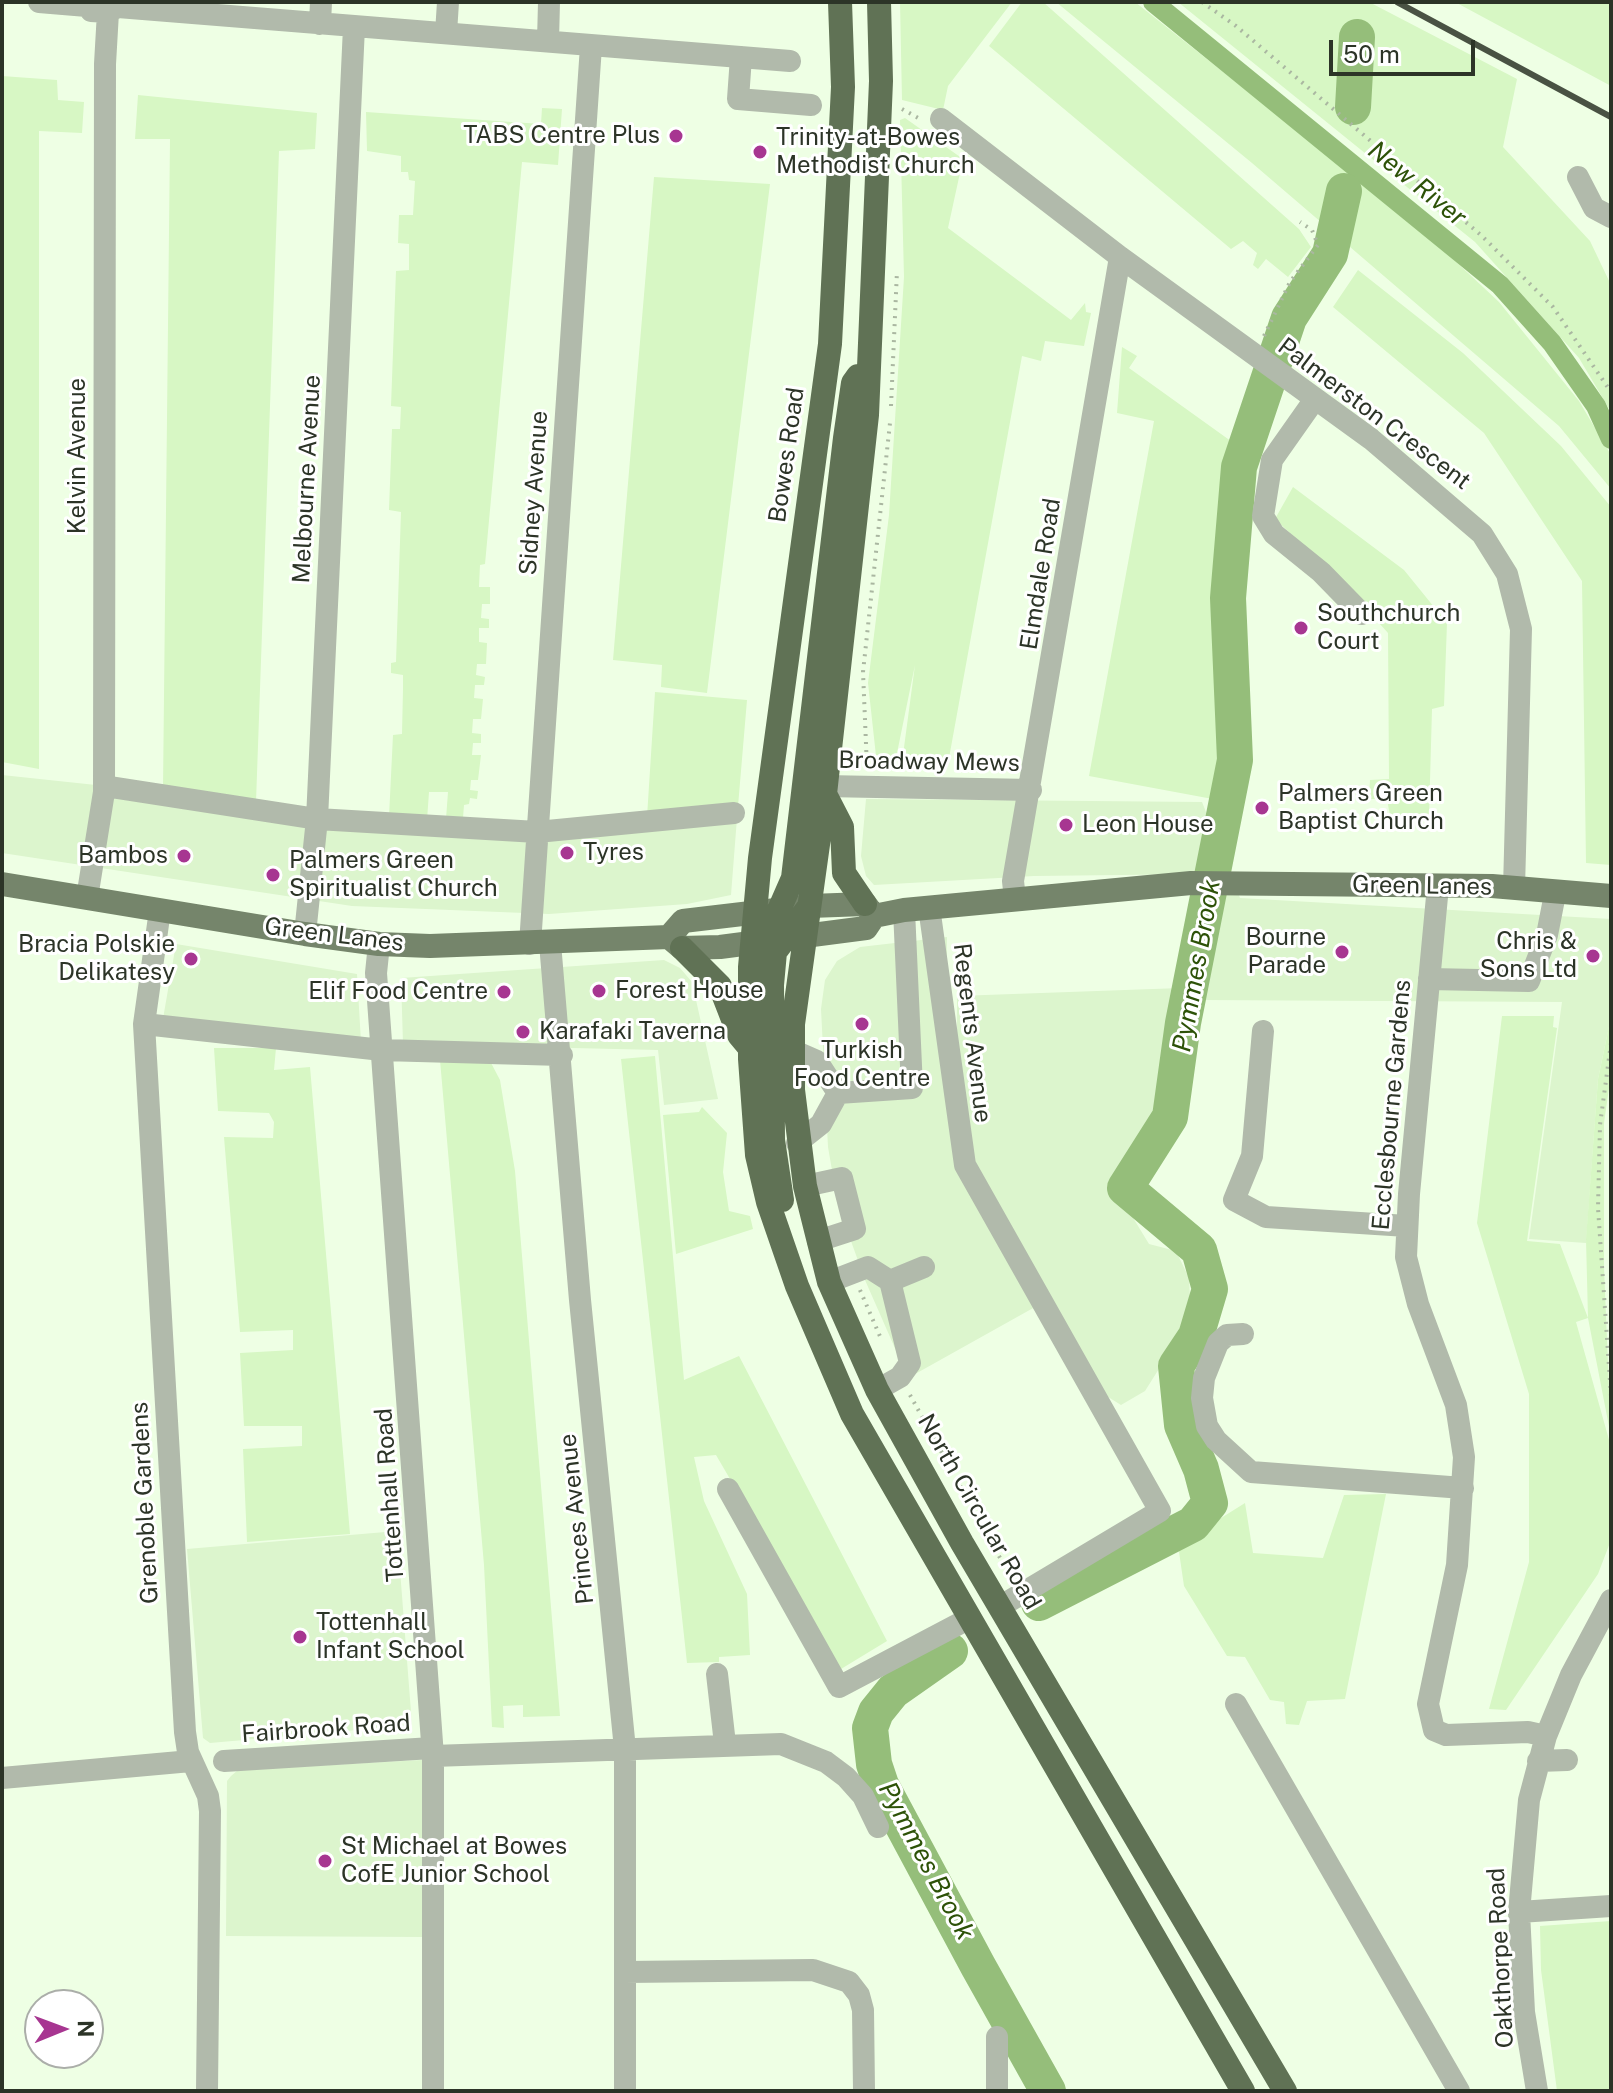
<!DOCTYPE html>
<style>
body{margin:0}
#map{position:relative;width:1613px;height:2093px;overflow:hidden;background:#eeffe4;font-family:"Public Sans",sans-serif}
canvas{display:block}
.frame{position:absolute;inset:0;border:4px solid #2c3427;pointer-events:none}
.north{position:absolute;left:24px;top:1989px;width:80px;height:80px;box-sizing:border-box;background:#fff;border:2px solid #abaea9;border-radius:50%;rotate:89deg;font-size:22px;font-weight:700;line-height:32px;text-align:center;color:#2c3427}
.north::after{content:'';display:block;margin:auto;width:28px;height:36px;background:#a73691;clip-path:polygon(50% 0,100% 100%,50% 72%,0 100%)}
.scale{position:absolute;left:1329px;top:40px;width:146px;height:36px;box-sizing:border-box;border:4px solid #2c3427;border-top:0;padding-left:10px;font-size:24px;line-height:28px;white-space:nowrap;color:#2c3427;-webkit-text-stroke:6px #fff;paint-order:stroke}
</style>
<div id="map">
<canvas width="1613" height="2093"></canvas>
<div class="frame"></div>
<div class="north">N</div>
<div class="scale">50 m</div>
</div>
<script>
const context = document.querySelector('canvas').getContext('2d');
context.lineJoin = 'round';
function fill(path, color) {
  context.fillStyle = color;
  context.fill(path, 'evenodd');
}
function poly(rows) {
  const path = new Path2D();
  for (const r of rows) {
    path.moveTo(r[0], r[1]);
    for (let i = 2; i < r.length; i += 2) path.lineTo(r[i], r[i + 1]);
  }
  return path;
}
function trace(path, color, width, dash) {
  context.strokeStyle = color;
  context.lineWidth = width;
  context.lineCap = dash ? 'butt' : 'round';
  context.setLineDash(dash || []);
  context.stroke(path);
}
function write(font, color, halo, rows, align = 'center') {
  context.font = font + ' "Public Sans",sans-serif';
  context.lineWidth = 6;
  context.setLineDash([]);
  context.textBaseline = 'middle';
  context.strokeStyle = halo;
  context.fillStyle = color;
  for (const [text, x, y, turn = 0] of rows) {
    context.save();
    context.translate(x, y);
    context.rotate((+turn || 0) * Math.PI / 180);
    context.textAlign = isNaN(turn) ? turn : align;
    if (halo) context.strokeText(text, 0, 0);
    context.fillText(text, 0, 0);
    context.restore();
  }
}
const built = poly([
 [2,775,537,832,737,818,731,895,687,904,549,914,352,906,2,853],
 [866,799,1202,802,1240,898,1611,919,1611,1017,1598,1079,1586,1243,1529,1239,1562,1002,1202,1000,1217,911,1207,874,1034,876,874,885,866,876,861,856],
 [947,937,946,1030,957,1038,957,996,1181,988,1157,1128,1113,1185,1149,1244,1176,1251,1189,1278,1191,1318,1145,1391,1121,1405,1105,1395,1035,1307,908,1378,865,1280,838,1205,828,1147,821,1009,825,980,837,961,860,947],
 [176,944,357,974,361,1042,161,1030],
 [664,960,680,968,692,982,718,1099,664,1105,658,1050,403,1044,401,978],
 [397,1531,412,1725,210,1743,203,1738,187,1549],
 [422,1760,422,1937,226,1936,227,1781,231,1776,238,1770]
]);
const green = poly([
 [900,2,1012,2,948,86,943,110,902,100],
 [1022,2,1043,2,1299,229,1311,247,1288,277,1266,259,1258,269,1253,265,1257,253,1243,241,1231,249,989,46],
 [1056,2,1135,2,1420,228,1499,302,1579,401,1611,455,1611,489,1559,426,1252,163],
 [1178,2,1369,2,1517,79,1503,147,1590,241,1611,285,1611,412,1579,358,1475,242],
 [1455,2,1611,2,1611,86],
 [2,76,57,80,58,100,84,102,82,133,39,131,39,769,2,762],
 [138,95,317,113,315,149,279,151,256,802,163,788,170,139,135,139],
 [542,108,562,109,558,165,522,162,485,564,480,565,479,587,490,587,490,604,482,604,481,618,489,619,489,628,479,628,479,642,487,643,486,664,477,664,476,675,485,677,484,685,475,685,474,698,483,699,481,719,473,719,472,733,481,734,481,743,473,743,472,755,481,755,478,780,471,780,470,790,478,791,477,799,470,798,469,804,464,805,463,818,446,819,448,792,429,792,427,820,389,817,393,735,402,734,403,689,403,675,391,673,391,663,396,662,401,512,389,510,392,429,400,429,401,407,391,406,396,271,409,270,409,244,398,243,399,215,413,215,415,181,409,180,408,172,401,172,401,156,367,151,366,112,541,124],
 [905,118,963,159,948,228,1071,320,1085,303,1086,312,1091,313,1084,346,1045,341,1041,361,1022,356,949,758,903,755,915,665,896,758,877,765,868,683,889,515,904,277,900,120],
 [654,177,770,184,707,693,661,687,662,665,613,660],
 [1358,270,1463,353,1561,446,1611,507,1611,865,1586,863,1582,581,1484,433,1333,307],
 [1122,347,1137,356,1129,368,1235,444,1230,464,1220,597,1229,764,1218,800,1089,776,1154,421,1117,413],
 [1293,487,1404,570,1447,623,1444,706,1432,709,1429,817,1390,816,1387,799,1369,799,1370,780,1389,779,1388,633,1344,584,1275,519],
 [655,692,747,700,737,818,647,817],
 [1502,1016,1554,1016,1553,1027,1557,1028,1527,1241,1560,1244,1588,1318,1586,1239,1598,1079,1611,1017,1611,1074,1604,1123,1604,1267,1611,1437,1588,1318,1576,1322,1611,1447,1611,1540,1598,1574,1506,1710,1489,1709,1529,1562,1529,1394,1477,1223],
 [214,1048,276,1048,274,1070,310,1067,350,1534,247,1542,243,1449,302,1446,302,1426,244,1426,240,1353,293,1350,293,1330,240,1332,224,1137,273,1138,274,1122,269,1113,218,1111],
 [655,1056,684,1380,739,1356,887,1641,841,1669,716,1455,694,1457,704,1501,747,1594,750,1655,719,1657,719,1662,687,1663,621,1059],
 [440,1060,490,1061,500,1080,515,1171,560,1716,523,1717,523,1705,503,1706,504,1728,492,1727,484,1565],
 [702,1107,727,1133,723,1172,729,1211,750,1216,753,1229,676,1254,663,1115,699,1112],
 [1386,1494,1345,1699,1307,1701,1299,1725,1286,1724,1284,1702,1270,1700,1245,1657,1227,1656,1184,1586,1178,1545,1245,1503,1253,1553,1323,1558,1344,1495],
 [1611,1921,1611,2091,1557,2091,1541,1970,1540,1926]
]);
const canal = poly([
 [1153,2,1500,285,1552,343,1596,406,1611,439]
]);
const river = poly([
 [1353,107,1357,37],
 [1039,1603,1193,1524,1210,1503,1201,1469,1182,1425,1176,1366,1196,1336,1210,1289,1199,1250,1125,1188,1170,1117,1183,1023,1235,760,1228,598,1239,467,1289,318,1330,254,1344,191],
 [950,1651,893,1691,876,1712,870,1728,874,1764,881,1785,978,1966,1048,2091]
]);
const path = poly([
 [1202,2,1236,26,1482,236,1553,307,1611,392],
 [902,109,922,120],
 [1264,336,1290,282,1318,245,1312,230,1300,222],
 [891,406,897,271],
 [867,768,863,672,890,423],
 [1611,1043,1600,1125,1598,1208,1611,1396],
 [860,1290,882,1341],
 [910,1395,1010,1576]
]);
const minor = poly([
 [39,2,87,6,91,11,108,12,118,7],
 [103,2,118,7,790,61],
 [320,24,321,2],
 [446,33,448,2],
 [548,41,549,2],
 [741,57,738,99,811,105],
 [941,119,1120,257,1371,439,1482,534,1507,574,1521,629,1514,888],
 [1578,177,1594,208,1611,217],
 [1315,399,1272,460,1263,516,1274,534,1321,572,1362,614],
 [104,786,317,819,537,832,734,813],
 [825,786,1031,790],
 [1438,886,1409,1194,1406,1257,1418,1304,1456,1405,1464,1457,1457,1565,1428,1704,1434,1730,1446,1735,1528,1732,1546,1736],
 [87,898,104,792,105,64,108,12],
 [1015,899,1013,881,1120,257],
 [929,907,965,1165,1160,1511,1001,1606],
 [160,910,144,1024,185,1732,188,1752,208,1796,210,1811,207,2091],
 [305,934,317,819,354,27],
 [550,943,580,1300,625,1749,625,2091],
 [379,944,376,973,433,1756,433,2091],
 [530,944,591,46],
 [1429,979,1529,981,1547,935,1555,894],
 [144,1024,382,1050,562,1055],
 [1263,1031,1252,1156,1234,1200,1266,1217,1407,1226],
 [792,1050,817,1061,838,1093],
 [838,1093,912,1088,904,910],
 [797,1143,821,1124,838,1093],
 [805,1186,842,1178,855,1229,818,1241],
 [829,1282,868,1267,890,1281,924,1267],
 [1243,1334,1227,1335,1218,1343,1204,1378,1202,1398,1207,1426,1216,1440,1251,1472,1463,1488],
 [877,1390,900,1377,910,1363,890,1281],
 [728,1489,839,1687,970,1618],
 [717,1674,725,1744],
 [1236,1704,1459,2091],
 [433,1756,781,1744,826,1762,846,1777,863,1796,878,1827],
 [224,1761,432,1748],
 [1538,1761,1567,1760],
 [2,1778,191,1761],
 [1519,1912,1611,1906],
 [625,1972,813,1970,849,1982,859,1995,863,2010,864,2091],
 [997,2037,997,2091],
 [1537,2091,1524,2012,1519,1912,1529,1800,1546,1736,1571,1675,1611,1600]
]);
const major = poly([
 [2,884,305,934,379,944,430,946,669,937,682,948,720,947,866,928,874,916,904,910,1191,883,1492,886,1611,896],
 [669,937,683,921,810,906,865,904,874,916]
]);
const highway = poly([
 [840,2,843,87,830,344,760,858,750,967,750,1059,757,1155,768,1202,797,1286,852,1414,1243,2091],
 [879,2,881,81,867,415,825,794,793,1024,793,1090,805,1186,829,1282,877,1390,962,1543,1285,2091],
 [825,794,842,827,844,873,865,904],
 [754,942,779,910,793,878,845,438,853,383,858,376],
 [682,948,720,986,739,1035,749,1047],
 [782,1200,773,1140,772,985,775,952,808,908]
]);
const rail = poly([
 [1397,2,1611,117]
]);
const markers = [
 [676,136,8,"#a73691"],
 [760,152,8,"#a73691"],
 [1301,628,8,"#a73691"],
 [1262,808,8,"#a73691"],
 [1066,825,8,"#a73691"],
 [567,853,8,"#a73691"],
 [184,856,8,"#a73691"],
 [273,875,8,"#a73691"],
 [1342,952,8,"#a73691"],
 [1593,956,8,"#a73691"],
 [191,959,8,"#a73691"],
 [599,991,8,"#a73691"],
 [504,992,8,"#a73691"],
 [862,1024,8,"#a73691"],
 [523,1032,8,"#a73691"],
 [300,1637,8,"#a73691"],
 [325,1861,8,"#a73691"]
];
const poiNames = [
 ["TABS Centre Plus",660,136,"right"],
 ["Trinity-at-Bowes",776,138],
 ["Methodist Church",776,166],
 ["Southchurch",1317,614],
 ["Court",1317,642],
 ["Palmers Green",1278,794],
 ["Baptist Church",1278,822],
 ["Leon House",1082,825],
 ["Tyres",583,853],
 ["Bambos",168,856,"right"],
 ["Palmers Green",289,861],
 ["Spiritualist Church",289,889],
 ["Bourne",1326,938,"right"],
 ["Parade",1326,966,"right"],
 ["Chris &",1577,942,"right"],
 ["Sons Ltd",1577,970,"right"],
 ["Bracia Polskie",175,945,"right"],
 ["Delikatesy",175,973,"right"],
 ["Forest House",615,991],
 ["Elif Food Centre",488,992,"right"],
 ["Karafaki Taverna",539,1032],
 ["Turkish",862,1051,"center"],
 ["Food Centre",862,1079,"center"],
 ["Tottenhall",316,1623],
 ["Infant School",316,1651],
 ["St Michael at Bowes",341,1847],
 ["CofE Junior School",341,1875]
];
const streetNames = [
 ["Palmerston Crescent",1374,414,37],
 ["Bowes Road",787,455,-82],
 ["Kelvin Avenue",78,456,-90],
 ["Melbourne Avenue",307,479,-87],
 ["Sidney Avenue",534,493,-86],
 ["Elmdale Road",1041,574,-81],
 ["Broadway Mews",929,762,1],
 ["Green Lanes",1422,886,1],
 ["Green Lanes",334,935,7],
 ["Regents Avenue",972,1033,83],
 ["Ecclesbourne Gardens",1392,1105,-85],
 ["Tottenhall Road",390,1495,-94],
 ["Grenoble Gardens",145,1503,-93],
 ["North Circular Road",979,1512,60],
 ["Princes Avenue",577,1519,-96],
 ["Fairbrook Road",326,1729,-4],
 ["Oakthorpe Road",1501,1958,-93]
];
const waterNames = [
 ["New River",1417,184,39],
 ["Pymmes Brook",1197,966,-80],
 ["Pymmes Brook",926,1861,62]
];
fill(built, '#dcf5cd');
fill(green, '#d7f7c4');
trace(canal, '#95be7a', 20);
trace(river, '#95be7a', 36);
trace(path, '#aab7a1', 4, [2, 6]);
trace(minor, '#b1baab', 22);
trace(major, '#75856b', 24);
trace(highway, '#607255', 24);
trace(rail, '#495243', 6);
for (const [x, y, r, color] of markers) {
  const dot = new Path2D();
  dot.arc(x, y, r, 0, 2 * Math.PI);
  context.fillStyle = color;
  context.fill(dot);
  trace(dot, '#fff', 3);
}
write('24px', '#2c3427', '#fff', poiNames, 'left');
write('24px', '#2c3427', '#fff', streetNames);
write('italic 26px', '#2d5208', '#fff', waterNames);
</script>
